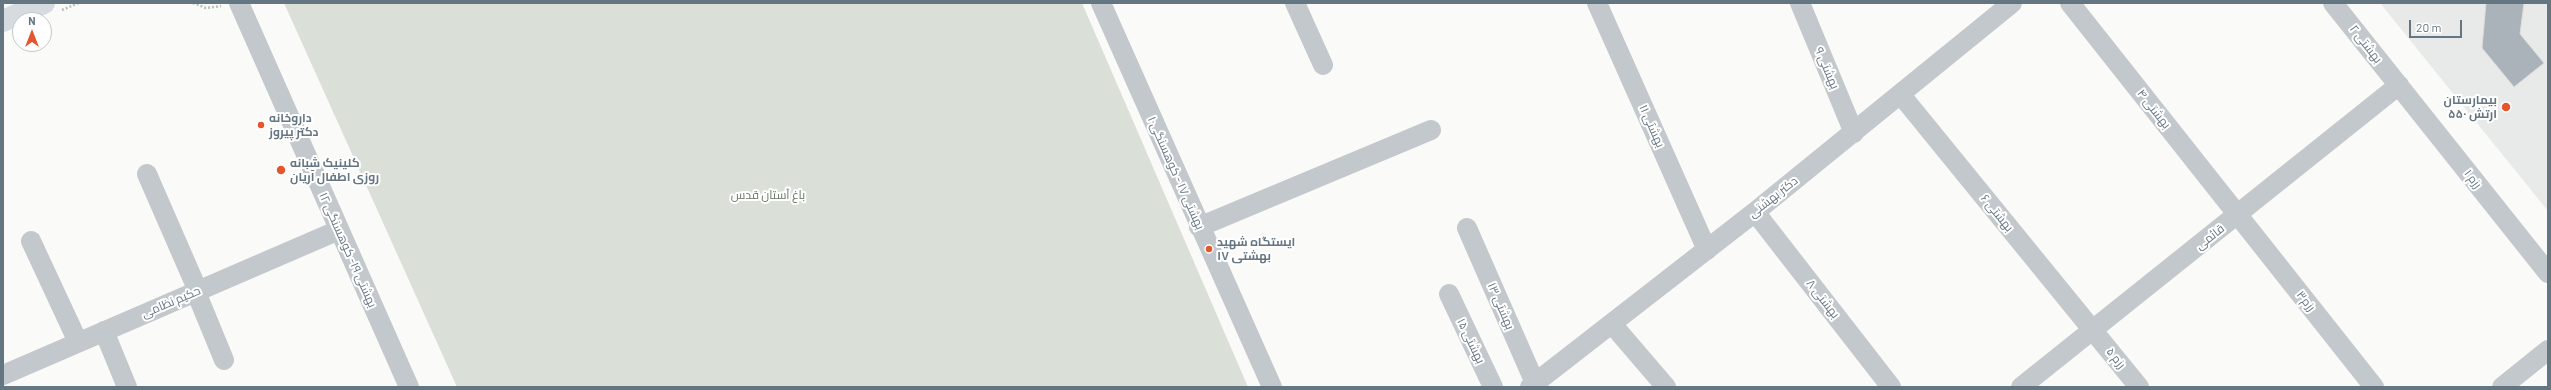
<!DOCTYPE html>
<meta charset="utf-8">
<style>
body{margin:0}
#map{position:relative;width:2551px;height:390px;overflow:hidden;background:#fafaf8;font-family:Barlow,sans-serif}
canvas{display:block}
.frame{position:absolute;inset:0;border:4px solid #657683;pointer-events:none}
.north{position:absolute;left:12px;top:12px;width:40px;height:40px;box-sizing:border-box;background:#fff;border:1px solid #c1c8cd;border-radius:50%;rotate:0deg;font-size:11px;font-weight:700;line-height:16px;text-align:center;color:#657683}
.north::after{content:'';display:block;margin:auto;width:14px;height:18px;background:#e4572e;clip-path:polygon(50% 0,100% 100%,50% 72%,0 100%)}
.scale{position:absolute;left:2409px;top:20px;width:53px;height:18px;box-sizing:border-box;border:2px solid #657683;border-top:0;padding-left:5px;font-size:12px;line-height:14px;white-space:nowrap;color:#657683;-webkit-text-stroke:3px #fff;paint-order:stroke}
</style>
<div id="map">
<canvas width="2551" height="390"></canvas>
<div class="frame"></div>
<div class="north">N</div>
<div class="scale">20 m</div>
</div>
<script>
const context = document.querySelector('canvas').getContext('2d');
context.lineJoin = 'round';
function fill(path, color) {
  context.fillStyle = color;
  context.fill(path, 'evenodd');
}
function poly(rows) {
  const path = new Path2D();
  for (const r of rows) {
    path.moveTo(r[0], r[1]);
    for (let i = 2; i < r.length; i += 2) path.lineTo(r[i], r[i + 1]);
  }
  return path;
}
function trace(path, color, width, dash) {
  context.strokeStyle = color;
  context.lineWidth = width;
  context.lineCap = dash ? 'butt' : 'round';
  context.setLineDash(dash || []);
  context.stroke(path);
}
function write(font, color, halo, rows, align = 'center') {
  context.font = font + ' Barlow,Cairo,sans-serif';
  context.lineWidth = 4;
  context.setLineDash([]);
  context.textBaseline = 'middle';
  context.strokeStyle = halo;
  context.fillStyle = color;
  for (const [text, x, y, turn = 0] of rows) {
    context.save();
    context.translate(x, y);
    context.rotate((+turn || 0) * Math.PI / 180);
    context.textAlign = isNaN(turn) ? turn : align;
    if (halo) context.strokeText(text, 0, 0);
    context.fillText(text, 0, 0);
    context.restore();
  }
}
const built = poly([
 [2380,3,2548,3,2548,211]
]);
const green = poly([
 [284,3,1082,3,1248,387,457,387]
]);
const building = poly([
 [2486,3,2524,3,2520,34,2544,63,2514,87,2482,48,2486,3]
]);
const path = poly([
 [193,3,206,8,221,6],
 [62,10,79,3]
]);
const minor = poly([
 [239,3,409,387],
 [1101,3,1272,387],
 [1295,3,1323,65],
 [1597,3,1707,250],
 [1800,3,1854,133],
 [2070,3,2374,387],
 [2333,3,2548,273],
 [1901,95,2139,387],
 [147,174,198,291],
 [1755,212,1891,387],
 [1199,227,1431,130],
 [1467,228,1535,383],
 [31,241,78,342],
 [196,292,224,360],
 [1449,294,1493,387],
 [1612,324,1666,387],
 [104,331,127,387],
 [3,375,339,230],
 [1530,387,1755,212,2012,3],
 [2021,387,2399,85],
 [2502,387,2548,350]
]);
const major = poly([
 [3,21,44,3]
]);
const markers = [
 [2506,107,5,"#e4572e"],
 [261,125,4,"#e4572e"],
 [281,170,5,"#e4572e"],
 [1209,249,4,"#e4572e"]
];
const streetNames = [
 ["بهشتی ۲",2366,44,52],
 ["بهشتی ۹",1827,68,67],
 ["بهشتی ۴",2154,109,52],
 ["بهشتی ۱۱",1652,126,66],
 ["بهشتی ۱۷ - کوهسنگی۱۰",1176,173,66],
 ["رزم ۱",2473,179,52],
 ["دکتر بهشتی",1773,197,-38],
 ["بهشتی ۶",1997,213,51],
 ["قائمی",2210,237,-38],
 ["بهشتی ۱۹- کوهسنگی ۱۲",348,250,66],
 ["بهشتی ۸",1823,299,52],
 ["رزم۳",2306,301,52],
 ["حکیم نظامی",171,302,-23],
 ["بهشتی ۱۳",1501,306,67],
 ["بهشتی ۱۵",1471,341,64],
 ["رزم ۵",2116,358,51]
];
const poiNames = [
 ["بیمارستان",2497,100,"right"],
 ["۵۵۰ ارتش",2497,114,"right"],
 ["داروخانه",269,118],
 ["دکتر پیروز",269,132],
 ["کلینیک شبانه",290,163],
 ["روزی اطفال آریان",290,177],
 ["ایستگاه شهید",1217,242],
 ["بهشتی ۱۷",1217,256]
];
const parkNames = [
 ["باغ آستان قدس",768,195]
];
fill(built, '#e8e9e9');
fill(green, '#dadfd7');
fill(building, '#aab3b9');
trace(building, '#dcdcda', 1);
trace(path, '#bbbfc2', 2.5, [2, 2]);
trace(minor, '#c3c8cc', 20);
trace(major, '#d6dbdf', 22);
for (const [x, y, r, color] of markers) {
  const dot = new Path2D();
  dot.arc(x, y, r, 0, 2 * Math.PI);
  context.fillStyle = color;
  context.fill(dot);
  trace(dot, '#fff', 1.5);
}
write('12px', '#657683', '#fff', streetNames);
write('bold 12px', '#657683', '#fff', poiNames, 'left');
write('12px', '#687a64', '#fff', parkNames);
</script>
